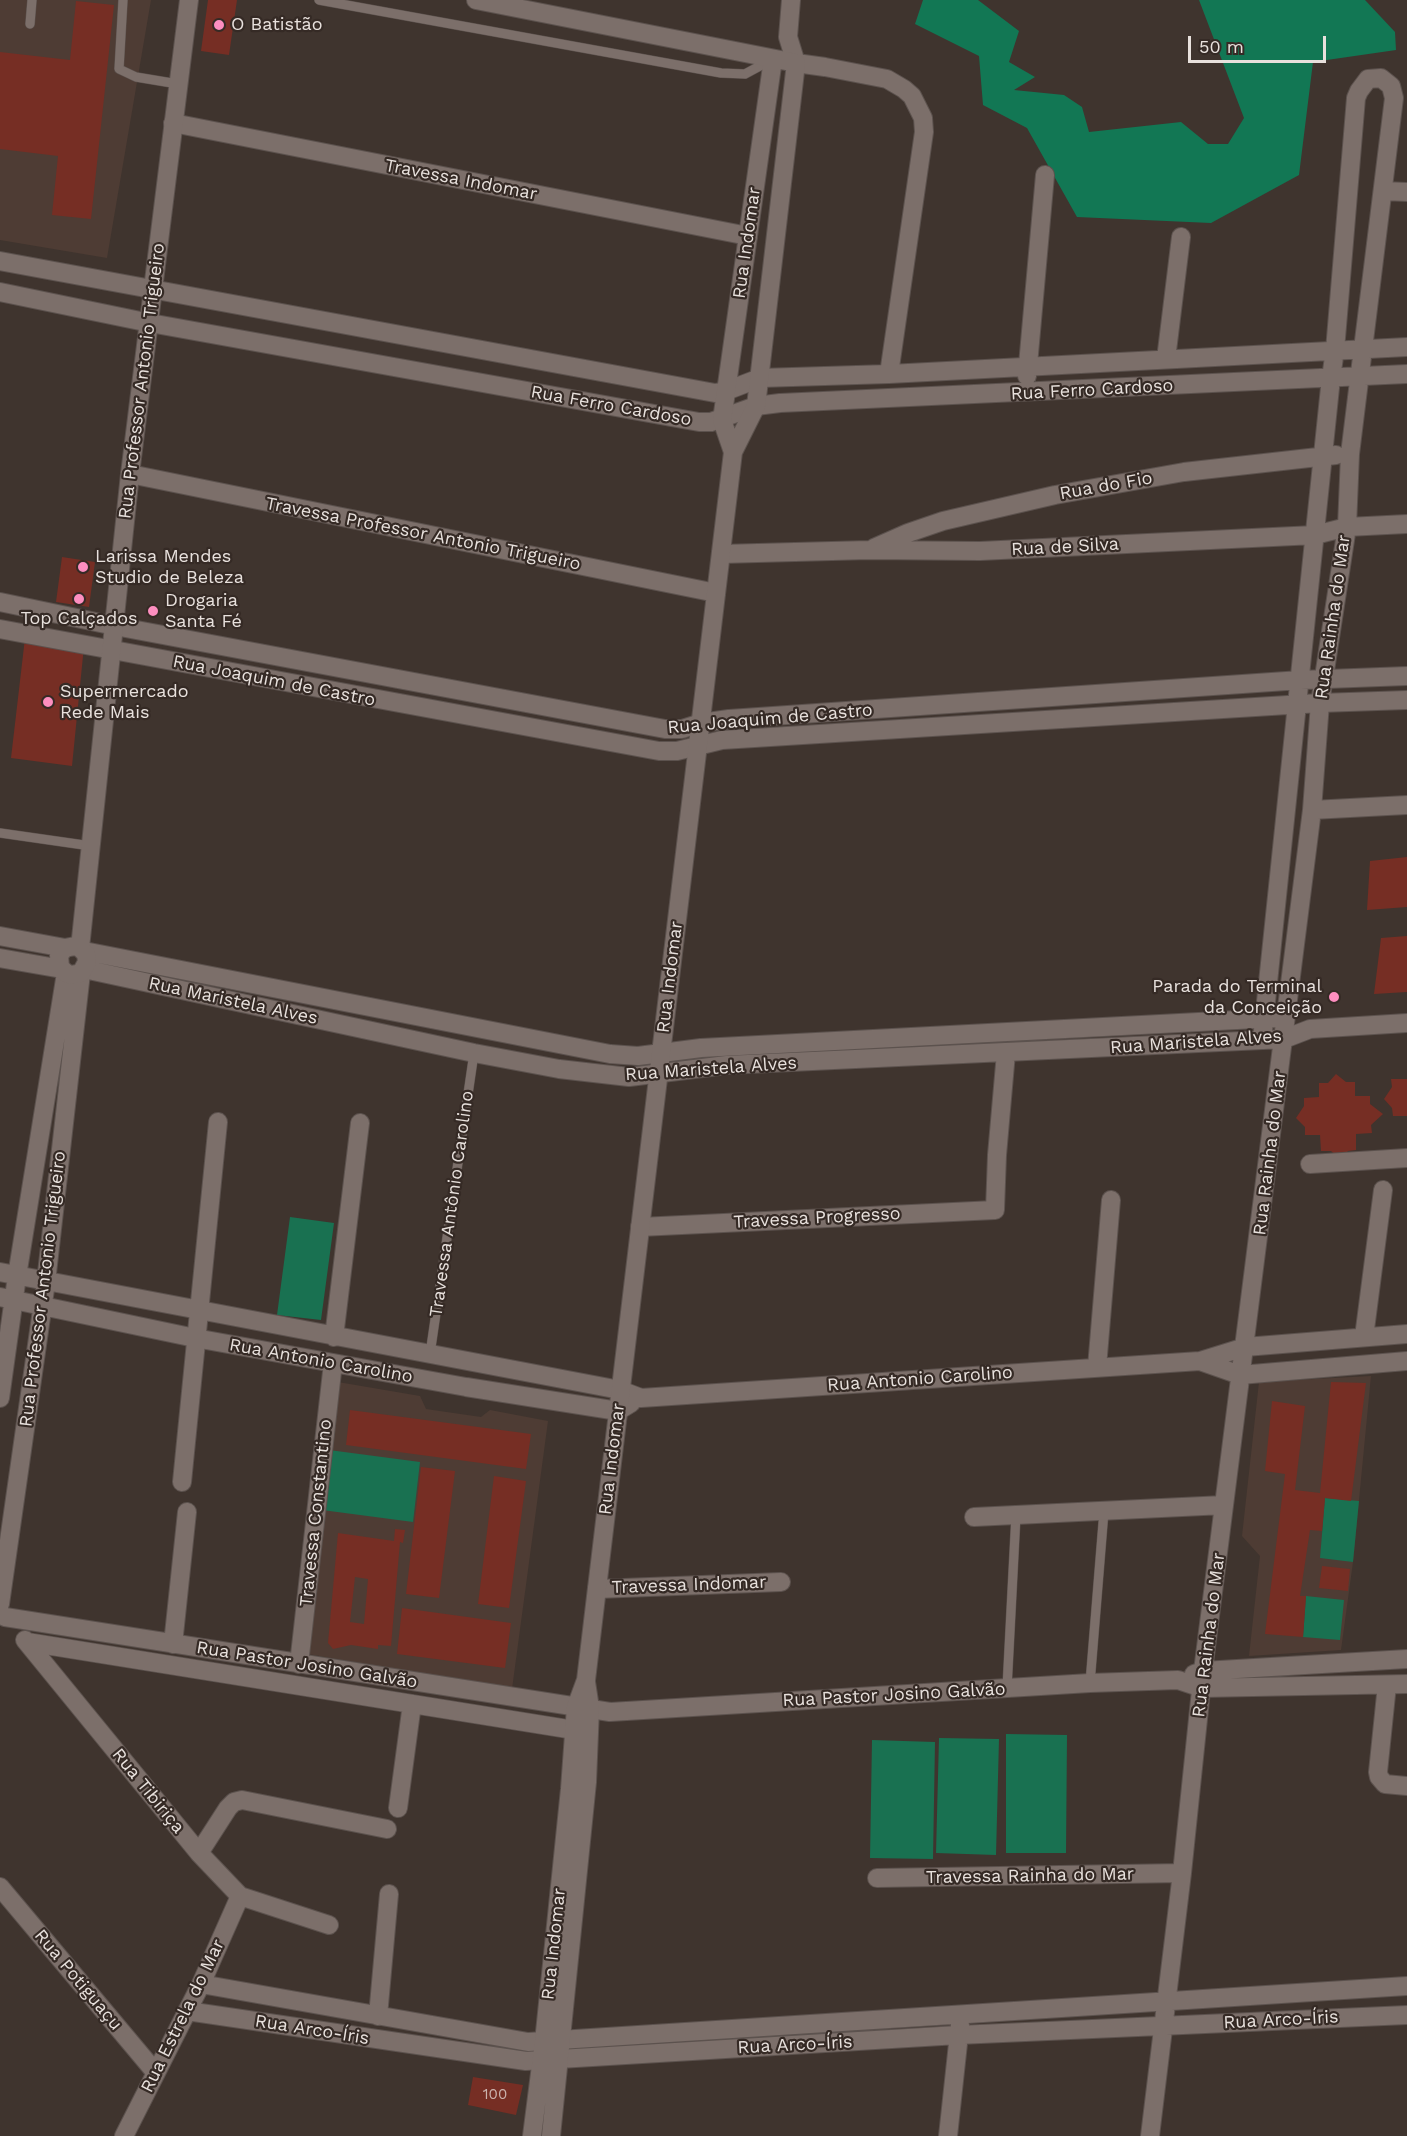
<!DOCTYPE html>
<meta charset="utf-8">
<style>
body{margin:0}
#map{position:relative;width:1407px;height:2136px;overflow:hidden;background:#3f342e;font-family:"Work Sans",sans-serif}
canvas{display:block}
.scale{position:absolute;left:1188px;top:36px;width:138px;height:27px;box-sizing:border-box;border:3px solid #e8e1dd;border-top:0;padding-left:8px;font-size:18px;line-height:21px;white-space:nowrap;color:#e8e1dd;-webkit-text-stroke:4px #352a25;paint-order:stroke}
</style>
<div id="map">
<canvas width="1407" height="2136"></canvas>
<div class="scale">50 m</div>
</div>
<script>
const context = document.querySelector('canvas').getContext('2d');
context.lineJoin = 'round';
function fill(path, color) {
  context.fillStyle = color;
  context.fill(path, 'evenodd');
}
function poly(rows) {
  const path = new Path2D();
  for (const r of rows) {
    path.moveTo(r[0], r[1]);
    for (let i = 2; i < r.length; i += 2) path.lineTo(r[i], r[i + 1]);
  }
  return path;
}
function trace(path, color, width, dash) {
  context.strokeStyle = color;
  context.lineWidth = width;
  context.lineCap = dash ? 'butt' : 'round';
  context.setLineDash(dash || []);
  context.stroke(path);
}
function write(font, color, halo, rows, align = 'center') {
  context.font = font + ' "Work Sans",sans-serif';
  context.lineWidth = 4.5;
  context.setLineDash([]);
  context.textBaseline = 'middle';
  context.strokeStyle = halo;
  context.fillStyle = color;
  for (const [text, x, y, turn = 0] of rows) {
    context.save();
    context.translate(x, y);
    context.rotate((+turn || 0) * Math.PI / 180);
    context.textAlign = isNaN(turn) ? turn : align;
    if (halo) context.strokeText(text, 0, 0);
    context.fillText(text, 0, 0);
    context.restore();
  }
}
const built = poly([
 [0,0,151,0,107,258,0,240],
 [1371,1376,1353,1562,1341,1650,1249,1656,1260,1556,1242,1536,1259,1382],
 [332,1381,420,1396,426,1409,481,1417,490,1410,548,1421,512,1689,302,1653]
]);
const green = poly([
 [290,1217,334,1223,321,1320,277,1315],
 [329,1450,420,1462,413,1522,322,1510],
 [1325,1498,1359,1501,1353,1562,1320,1558],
 [1306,1596,1344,1600,1340,1640,1303,1637],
 [1006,1734,1067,1735,1066,1853,1006,1853],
 [939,1738,999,1739,996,1855,936,1853],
 [872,1740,935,1742,933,1859,870,1858]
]);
const forest = poly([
 [923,0,978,0,1019,31,1009,62,1035,77,1014,90,1064,95,1082,107,1089,132,1181,122,1208,144,1228,144,1244,118,1199,0,1365,0,1395,32,1396,50,1313,62,1299,175,1211,223,1077,217,1027,128,983,105,979,56,915,24]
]);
const building = poly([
 [208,0,237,0,229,55,201,51],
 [76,1,114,5,91,219,52,215,58,156,0,149,0,52,70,60],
 [62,557,95,562,89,607,56,602],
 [25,638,84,646,72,766,11,758],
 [1407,857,1407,907,1367,910,1370,861],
 [1407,936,1407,992,1374,994,1381,938],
 [1336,1074,1346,1082,1355,1082,1355,1096,1370,1096,1370,1104,1383,1114,1371,1125,1372,1133,1356,1134,1356,1150,1348,1151,1340,1159,1331,1151,1321,1151,1320,1135,1305,1135,1305,1127,1296,1118,1304,1106,1304,1098,1319,1097,1319,1083,1328,1083],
 [1391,1079,1407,1079,1407,1116,1393,1116,1392,1108,1384,1099,1392,1087],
 [1331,1382,1366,1383,1351,1501,1325,1498,1322,1531,1310,1530,1300,1596,1306,1596,1303,1637,1265,1634,1285,1474,1265,1471,1272,1401,1305,1406,1295,1490,1320,1493],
 [350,1410,531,1434,526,1469,346,1445],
 [421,1467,455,1471,439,1598,406,1594],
 [494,1476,526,1481,509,1608,478,1604],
 [395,1529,405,1530,403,1543,400,1542,391,1646,378,1645,378,1649,351,1645,333,1649,328,1643,338,1533,394,1541],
 [355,1577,368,1579,364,1624,350,1622],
 [1322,1566,1350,1569,1348,1591,1319,1588],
 [402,1608,511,1623,505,1668,397,1654],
 [473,2077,523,2085,516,2115,468,2105]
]);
const service = poly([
 [123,0,119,69,136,77,178,84],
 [319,0,721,73,745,74,771,60],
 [30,24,32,0],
 [0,833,91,846],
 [430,1354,474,1053],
 [1090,1683,1104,1511],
 [1007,1688,1016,1515]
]);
const minor = poly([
 [791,0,788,37,796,63,825,67,887,79,904,89,912,96,923,118,924,132,889,374],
 [173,123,748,236],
 [1383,191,1407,192],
 [0,261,715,393,726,391,760,378,889,374,1407,347],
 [0,292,150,323,699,422,711,422,756,406,780,403,1407,374],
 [1166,359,1181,237],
 [1027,376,1045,175],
 [130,474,716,593],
 [874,548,908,533,943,521,1055,495,1184,472,1336,455],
 [721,554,869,550,980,551,1315,535,1347,527,1407,524],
 [0,602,115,626,665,729,682,729,701,723,729,719,1301,680,1407,676],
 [0,629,659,751,677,751,722,740,1320,703,1407,700],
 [1312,810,1407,805],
 [84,951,610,1054,638,1056,701,1048,1275,1018],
 [84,969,474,1053,559,1069,629,1077,727,1065,1284,1039,1310,1029,1407,1023],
 [1310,1164,1407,1158],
 [640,1227,995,1210,997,1155,1006,1053],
 [0,1272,620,1390,641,1398,1200,1361,1245,1347,1407,1334],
 [0,1297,195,1338,466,1387,618,1411,631,1403],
 [334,1337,360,1123],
 [1364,1337,1383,1190],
 [1200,1361,1240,1375,1407,1361],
 [1097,1367,1111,1200],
 [0,1398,17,1276,66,973],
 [182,1482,218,1122],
 [974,1517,1224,1505],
 [597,1589,781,1582],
 [0,1604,46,1282,81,973],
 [5,1617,610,1712,1090,1683,1178,1680,1202,1688,1407,1684],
 [25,1640,199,1853,240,1896,329,1925],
 [27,1642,574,1730,588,1728],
 [173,1644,187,1512],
 [299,1664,333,1363],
 [1194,1674,1203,1671,1407,1659],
 [1387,1685,1378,1772,1379,1777,1385,1784,1407,1786],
 [398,1808,412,1704],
 [199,1853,228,1808,234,1802,242,1800,387,1829],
 [877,1878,1182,1873],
 [0,1887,156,2073],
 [201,1984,528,2042,1407,1986],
 [187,2011,526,2061,958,2035,1407,2015],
 [378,2016,389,1894],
 [124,2136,201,1984,240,1896],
 [948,2136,960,2025],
 [1150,2136,1182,1873,1203,1671,1312,810,1320,703,1347,527,1350,454,1394,98,1391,86,1381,78,1368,79,1359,91,1356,98,1335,350,1331,378,1262,1040]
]);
const tertiary = poly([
 [476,0,796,63,756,406,733,452,586,1680,576,1707,570,1789,544,2042,532,2136],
 [733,452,722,420,773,59],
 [0,936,65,948,75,946,80,948,86,954,87,962,81,973,71,975,66,973,60,967,59,955,65,948],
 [80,948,130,474,189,0],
 [0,958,62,969],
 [551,2136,587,1782,590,1708,586,1682]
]);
const markers = [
 [219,25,6,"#fd8ebf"],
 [83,567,6,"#fd8ebf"],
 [79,599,6,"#fd8ebf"],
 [153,611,6,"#fd8ebf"],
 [48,702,6,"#fd8ebf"],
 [1334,997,6,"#fd8ebf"]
];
const numberNames = [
 ["100",495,2095]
];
const poiNames = [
 ["O Batistão",231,25],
 ["Larissa Mendes",95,557],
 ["Studio de Beleza",95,578],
 ["Drogaria",165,601],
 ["Santa Fé",165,622],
 ["Top Calçados",79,619,"center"],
 ["Supermercado",60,692],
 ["Rede Mais",60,713],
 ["Parada do Terminal",1322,987,"right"],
 ["da Conceição",1322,1008,"right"]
];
const streetNames = [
 ["Travessa Indomar",461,180,11],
 ["Rua Indomar",747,243,-82],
 ["Rua Professor Antonio Trigueiro",142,381,-83],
 ["Rua Ferro Cardoso",1092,390,-3],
 ["Rua Ferro Cardoso",611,406,10],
 ["Rua do Fio",1106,486,-10],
 ["Travessa Professor Antonio Trigueiro",423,534,11],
 ["Rua de Silva",1065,547,-3],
 ["Rua Rainha do Mar",1333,617,-82],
 ["Rua Joaquim de Castro",274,681,11],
 ["Rua Joaquim de Castro",770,719,-5],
 ["Rua Indomar",670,977,-83],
 ["Rua Maristela Alves",233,1001,12],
 ["Rua Maristela Alves",1196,1042,-4],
 ["Rua Maristela Alves",711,1069,-4],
 ["Rua Rainha do Mar",1270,1153,-83],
 ["Travessa Antônio Carolino",452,1204,-82],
 ["Travessa Progresso",817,1218,-3],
 ["Rua Professor Antonio Trigueiro",43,1289,-83],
 ["Rua Antonio Carolino",321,1361,10],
 ["Rua Antonio Carolino",920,1379,-4],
 ["Rua Indomar",612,1459,-83],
 ["Travessa Constantino",316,1513,-84],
 ["Travessa Indomar",689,1585,-2],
 ["Rua Rainha do Mar",1209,1635,-83],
 ["Rua Pastor Josino Galvão",307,1665,9],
 ["Rua Pastor Josino Galvão",894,1695,-3],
 ["Rua Tibiriça",148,1791,51],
 ["Travessa Rainha do Mar",1030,1876,-1],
 ["Rua Indomar",554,1944,-84],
 ["Rua Potiguaçu",78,1980,50],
 ["Rua Estrela do Mar",183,2016,-64],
 ["Rua Arco-Íris",1281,2020,-3],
 ["Rua Arco-Íris",312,2030,9],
 ["Rua Arco-Íris",795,2045,-3]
];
fill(built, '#4e3c34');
fill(green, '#197151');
fill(forest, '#127754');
fill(building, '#762e24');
trace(service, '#5c524e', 10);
trace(minor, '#5c524e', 20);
trace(tertiary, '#5c524e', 20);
trace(service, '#7c6f6a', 9);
trace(minor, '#7c6f6a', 18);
trace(tertiary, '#7c6f6a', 18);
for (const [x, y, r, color] of markers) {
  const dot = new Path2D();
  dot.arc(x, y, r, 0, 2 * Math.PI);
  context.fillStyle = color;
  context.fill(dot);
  trace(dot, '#352a25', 2);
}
write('15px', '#ccb4af', null, numberNames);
write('18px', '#e8e1dd', '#352a25', poiNames, 'left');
write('18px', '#e8e1dd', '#352a25', streetNames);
</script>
